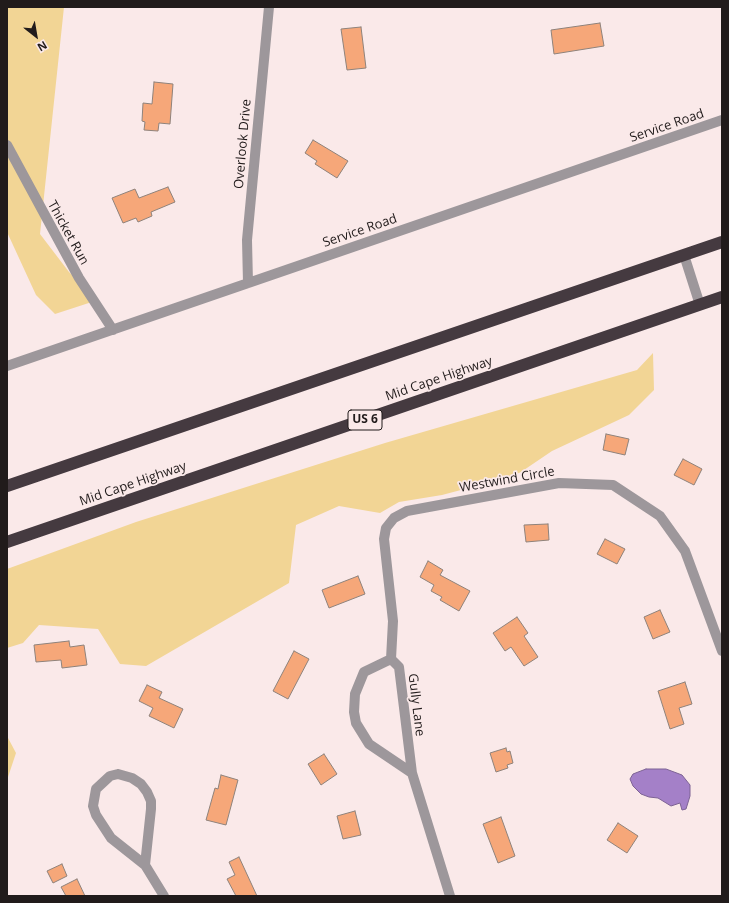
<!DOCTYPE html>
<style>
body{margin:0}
#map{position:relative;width:729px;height:903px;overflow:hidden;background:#fae9e9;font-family:"Open Sans",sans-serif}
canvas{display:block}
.frame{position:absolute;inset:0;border:8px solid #211b1b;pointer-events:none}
.north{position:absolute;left:16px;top:16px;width:40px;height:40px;-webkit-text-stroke:3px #fae9e9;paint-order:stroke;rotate:149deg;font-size:11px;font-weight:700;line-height:16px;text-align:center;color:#211b1b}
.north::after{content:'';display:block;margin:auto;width:14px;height:18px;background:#211b1b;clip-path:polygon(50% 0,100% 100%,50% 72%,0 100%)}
</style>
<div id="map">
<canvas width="729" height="903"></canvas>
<div class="frame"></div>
<div class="north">N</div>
</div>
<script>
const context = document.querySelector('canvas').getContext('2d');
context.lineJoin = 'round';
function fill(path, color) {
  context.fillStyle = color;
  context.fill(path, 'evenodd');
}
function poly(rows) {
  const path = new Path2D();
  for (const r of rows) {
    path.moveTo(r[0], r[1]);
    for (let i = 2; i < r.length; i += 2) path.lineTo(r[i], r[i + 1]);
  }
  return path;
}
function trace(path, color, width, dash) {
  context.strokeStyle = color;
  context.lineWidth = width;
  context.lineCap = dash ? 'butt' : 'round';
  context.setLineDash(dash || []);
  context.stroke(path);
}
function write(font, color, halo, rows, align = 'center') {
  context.font = font + ' "Open Sans",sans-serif';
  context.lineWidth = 3.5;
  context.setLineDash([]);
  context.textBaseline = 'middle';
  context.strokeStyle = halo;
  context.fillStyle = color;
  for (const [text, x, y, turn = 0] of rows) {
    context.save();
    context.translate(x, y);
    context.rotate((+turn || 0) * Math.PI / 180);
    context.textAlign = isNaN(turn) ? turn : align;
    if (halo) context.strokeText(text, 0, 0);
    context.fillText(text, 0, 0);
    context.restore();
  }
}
const green = poly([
 [7,7,64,7,40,234,69,272,98,300,55,314,36,295,7,232],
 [653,353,654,390,629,415,552,451,521,472,510,477,442,495,399,502,380,513,339,506,296,525,289,583,146,666,120,664,98,629,39,625,23,643,7,648,7,569,136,522,385,443,637,370],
 [7,736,16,753,7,780]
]);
const water = poly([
 [646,769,666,769,682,775,690,785,690,796,686,809,682,810,680,803,671,806,658,798,649,797,641,794,633,786,630,779,633,774,646,769]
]);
const building = poly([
 [600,23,604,46,554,54,551,30,600,23],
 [361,27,366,68,347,70,341,29,361,27],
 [154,82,173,84,170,124,159,123,158,131,144,130,145,122,142,121,143,103,152,104,154,82],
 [313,140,348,161,337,178,315,164,317,161,305,153,313,140],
 [168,187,175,202,151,212,152,216,138,222,136,218,123,223,112,198,135,189,139,198,168,187],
 [606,434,629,439,625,455,603,450,606,434],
 [683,459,702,469,694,485,674,475,683,459],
 [548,524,549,540,526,542,524,525,548,524],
 [605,539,625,549,617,564,597,554,605,539],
 [428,561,443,570,440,575,470,591,459,611,440,600,442,597,431,591,434,585,420,577,428,561],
 [358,576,365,594,329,608,322,590,358,576],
 [660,610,670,632,653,639,644,617,660,610],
 [517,617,528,633,524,636,538,657,524,666,511,647,505,651,493,633,517,617],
 [69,641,70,647,84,645,87,665,62,668,61,660,36,662,34,645,69,641],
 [294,651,309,659,288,699,273,691,294,651],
 [685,682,692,704,679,708,684,724,670,729,658,691,685,682],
 [147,685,162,692,159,698,183,709,174,728,149,716,153,708,139,701,147,685],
 [506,748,507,752,510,751,513,763,507,765,508,768,496,772,490,753,506,748],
 [324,754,337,774,321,785,308,764,324,754],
 [221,775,238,780,226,825,206,820,215,788,218,789,221,775],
 [355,811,361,835,343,839,337,816,355,811],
 [501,817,515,856,498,863,483,824,501,817],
 [618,823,638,836,627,853,607,840,618,823],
 [239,857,257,896,236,896,227,879,235,875,229,862,239,857],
 [62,864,67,876,53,883,47,871,62,864],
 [77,879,85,896,66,896,61,887,77,879]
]);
const minor = poly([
 [7,145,79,278,113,330],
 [684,255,700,305],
 [248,283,247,240,269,7],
 [7,366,722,120],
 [391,659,393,621,384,539,386,528,394,518,407,511,559,483,613,485,660,516,685,551,722,651],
 [412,773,369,744,356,723,354,712,355,694,364,672,391,659,399,667,412,773,450,896],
 [118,774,132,778,141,784,147,792,151,801,151,809,145,865,111,838,96,815,93,806,96,789,110,776,118,774],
 [145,865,164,896]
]);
const highway = poly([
 [7,486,722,242],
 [7,542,722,297]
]);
const shields = [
 [365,420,34]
];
const shieldNames = [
 ["US 6",365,420]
];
const streetNames = [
 ["Service Road",667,126,-19],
 ["Overlook Drive",243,144,-85],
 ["Service Road",360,231,-19],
 ["Thicket Run",68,233,61],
 ["Mid Cape Highway",439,379,-19],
 ["Westwind Circle",507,480,-10],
 ["Mid Cape Highway",133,484,-19],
 ["Gully Lane",416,705,83]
];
fill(green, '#f2d595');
fill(water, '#a480c8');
trace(water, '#7d6294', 1);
fill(building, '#f6a779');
trace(building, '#8e827b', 1);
trace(minor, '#9d979b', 10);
trace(highway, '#453a40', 12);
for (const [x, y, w] of shields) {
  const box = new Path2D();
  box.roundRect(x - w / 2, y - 10, w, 20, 3);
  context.fillStyle = '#fae9e9';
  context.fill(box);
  trace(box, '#211b1b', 1);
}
write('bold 12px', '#211b1b', null, shieldNames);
write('13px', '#211b1b', '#fae9e9', streetNames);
</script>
